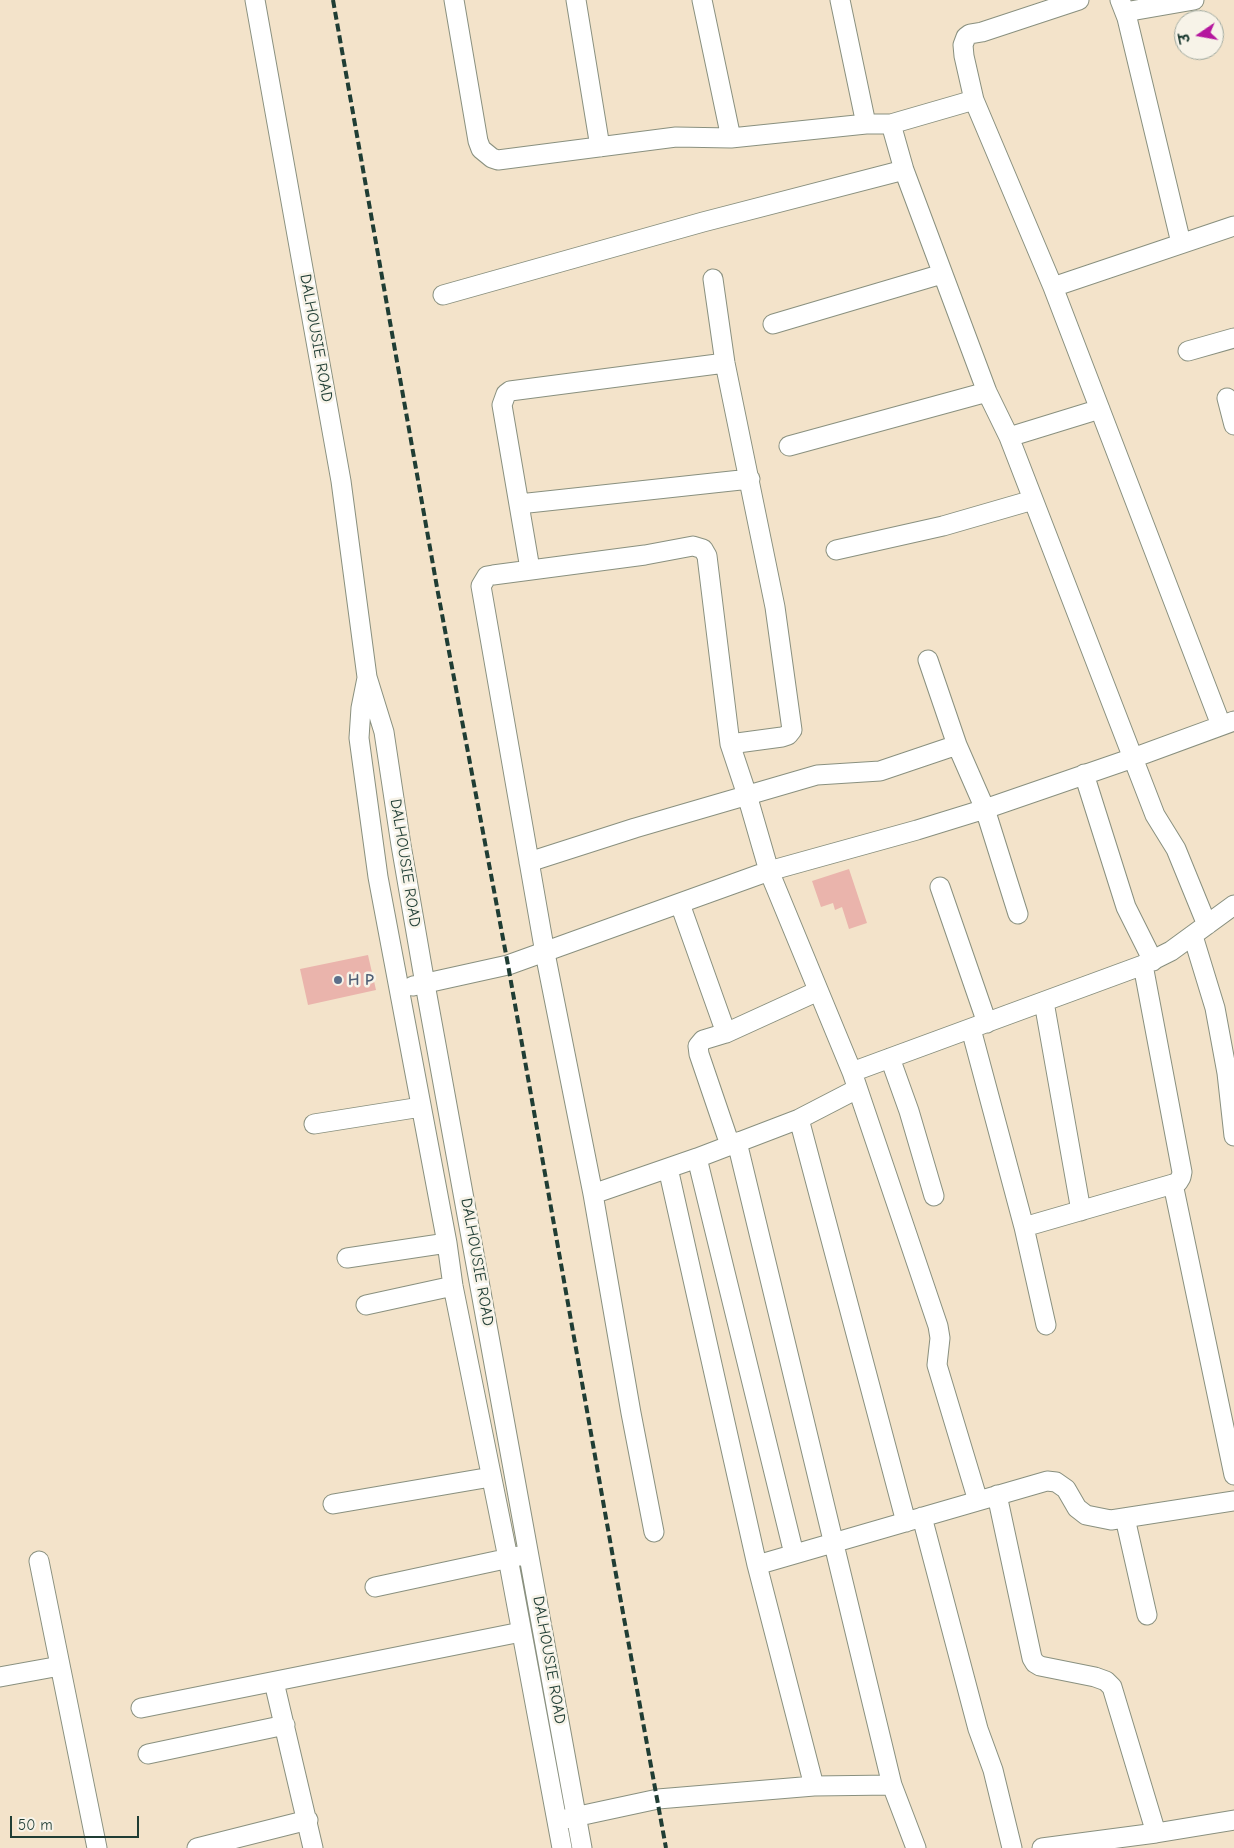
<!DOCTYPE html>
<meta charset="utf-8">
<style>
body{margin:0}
#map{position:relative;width:1234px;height:1848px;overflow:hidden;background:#f3e3ca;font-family:"Comic Neue","Playpen Sans Deva",sans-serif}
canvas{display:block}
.north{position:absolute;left:1174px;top:10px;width:50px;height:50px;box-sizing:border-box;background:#f7f3e8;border:1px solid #a1aaa0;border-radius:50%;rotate:258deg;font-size:14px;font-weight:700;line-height:20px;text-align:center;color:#1f3d34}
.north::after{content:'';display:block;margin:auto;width:18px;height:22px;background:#b5179e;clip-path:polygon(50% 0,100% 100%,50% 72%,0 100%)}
.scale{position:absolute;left:10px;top:1816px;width:129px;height:22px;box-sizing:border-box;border:2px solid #1f3d34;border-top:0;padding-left:6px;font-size:15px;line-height:18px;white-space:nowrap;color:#1f3d34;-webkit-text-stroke:4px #f7f3e8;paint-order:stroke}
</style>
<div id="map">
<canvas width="1234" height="1848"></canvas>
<div class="north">उ</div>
<div class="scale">50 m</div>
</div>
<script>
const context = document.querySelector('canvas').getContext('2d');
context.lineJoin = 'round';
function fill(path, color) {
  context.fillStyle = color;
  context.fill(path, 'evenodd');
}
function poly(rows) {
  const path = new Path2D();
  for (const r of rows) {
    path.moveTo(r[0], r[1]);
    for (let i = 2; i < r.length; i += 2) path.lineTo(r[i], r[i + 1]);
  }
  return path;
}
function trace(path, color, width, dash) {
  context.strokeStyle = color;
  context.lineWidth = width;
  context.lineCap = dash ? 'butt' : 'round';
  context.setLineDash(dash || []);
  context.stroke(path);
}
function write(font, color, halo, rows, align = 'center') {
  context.font = font + ' "Comic Neue",sans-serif';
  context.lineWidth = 5;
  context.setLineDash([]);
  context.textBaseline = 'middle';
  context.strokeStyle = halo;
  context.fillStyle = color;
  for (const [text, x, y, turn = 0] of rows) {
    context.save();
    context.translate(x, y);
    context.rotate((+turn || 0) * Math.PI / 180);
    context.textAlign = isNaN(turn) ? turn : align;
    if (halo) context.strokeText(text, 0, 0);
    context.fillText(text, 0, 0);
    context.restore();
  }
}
const building = poly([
 [849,869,867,923,849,929,842,907,835,910,833,903,821,907,812,881],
 [368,955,376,990,308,1005,300,969]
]);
const minor = poly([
 [255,0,341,481,367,677,384,732,401,845,425,984,582,1848],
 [454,0,478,141,481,149,492,158,498,160,676,137,731,138,866,124,891,124],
 [576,0,600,147],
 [702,0,731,138],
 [840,0,866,124],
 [1079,0,982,32,970,34,966,37,963,45,964,56,974,100,1053,287,1221,725],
 [1120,0,1127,18,1181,243],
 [1125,12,1194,0],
 [974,100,891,124,904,170,987,392,1009,437,1155,815,1176,849,1207,925],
 [713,279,725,363,775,607,792,730,788,735,782,737,730,744],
 [1053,287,1234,226],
 [443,295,703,222,904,170],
 [773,324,942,274],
 [1188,351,1234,338],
 [1227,398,1234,425],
 [1009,437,1100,409],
 [789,446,987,392],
 [519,504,750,479],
 [836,550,943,526,1033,500],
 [530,569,502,405,506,394,510,391,725,363],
 [928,660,957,745,985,809,1018,914],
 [367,678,361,708,359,738,378,877,447,1243,453,1286,508,1558,562,1848],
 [1084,774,1126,907,1153,961],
 [529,862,635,828,817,775,880,771,957,745],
 [940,887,987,1023],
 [680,904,726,1033],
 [1193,936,1215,1008,1227,1073,1234,1136],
 [413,986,508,965,769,871,917,830,985,809,1133,758,1234,721],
 [1044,1002,1081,1211],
 [971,1029,1024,1227,1046,1325],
 [890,1058,909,1111,934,1196],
 [852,1072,1143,965,1171,951,1234,905],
 [799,1119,906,1522],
 [314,1124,421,1107],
 [737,1142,892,1785,916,1848],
 [730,1145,699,1054,698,1046,703,1040,726,1033,818,991],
 [697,1158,794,1554],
 [668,1168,757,1565,814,1786],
 [1173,1184,1234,1475],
 [593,1194,697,1158,799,1119,857,1089],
 [1024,1227,1173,1184,1178,1182,1181,1177,1182,1172,1143,965],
 [347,1258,447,1243],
 [366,1305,453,1286],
 [997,1495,1032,1658,1035,1663,1040,1666,1095,1677,1106,1681,1112,1687,1156,1833],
 [333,1504,491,1477],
 [922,1517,978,1729,993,1770,1012,1848],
 [1125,1518,1147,1615],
 [654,1532,631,1413,593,1194,545,953,481,586,487,576,493,575,645,555,693,546,703,549,707,556,730,744,747,795,769,871,852,1072,938,1326,940,1338,937,1365,978,1501],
 [39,1561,97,1848],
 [757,1565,1047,1481,1056,1482,1066,1489,1077,1508,1086,1515,1111,1520,1234,1501],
 [375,1587,519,1556],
 [0,1677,60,1666],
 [274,1682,313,1848],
 [141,1708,521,1632],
 [148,1754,285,1725],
 [565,1819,658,1799,814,1786,892,1785],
 [197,1848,308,1820],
 [1042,1848,1156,1833,1234,1820]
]);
const rail = poly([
 [333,0,438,593,508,965,617,1580,666,1848]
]);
const markers = [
 [338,980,5,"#5c6f8a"]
];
const streetNames = [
 ["DALHOUSIE ROAD",316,338,80],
 ["DALHOUSIE ROAD",405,863,81],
 ["DALHOUSIE ROAD",477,1262,80],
 ["DALHOUSIE ROAD",549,1660,80]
];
const serviceNames = [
 ["H P",348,980]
];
fill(building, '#eab4ac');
trace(minor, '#89907f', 21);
trace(minor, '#fff', 19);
trace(rail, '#1f3d34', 4, [8, 4]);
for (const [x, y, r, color] of markers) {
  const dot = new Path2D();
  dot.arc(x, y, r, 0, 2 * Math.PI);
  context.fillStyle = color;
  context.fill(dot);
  trace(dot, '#f7f3e8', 2);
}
write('16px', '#1f3d34', '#f7f3e8', streetNames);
write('bold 16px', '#4e5e75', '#f7f3e8', serviceNames, 'left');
</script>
